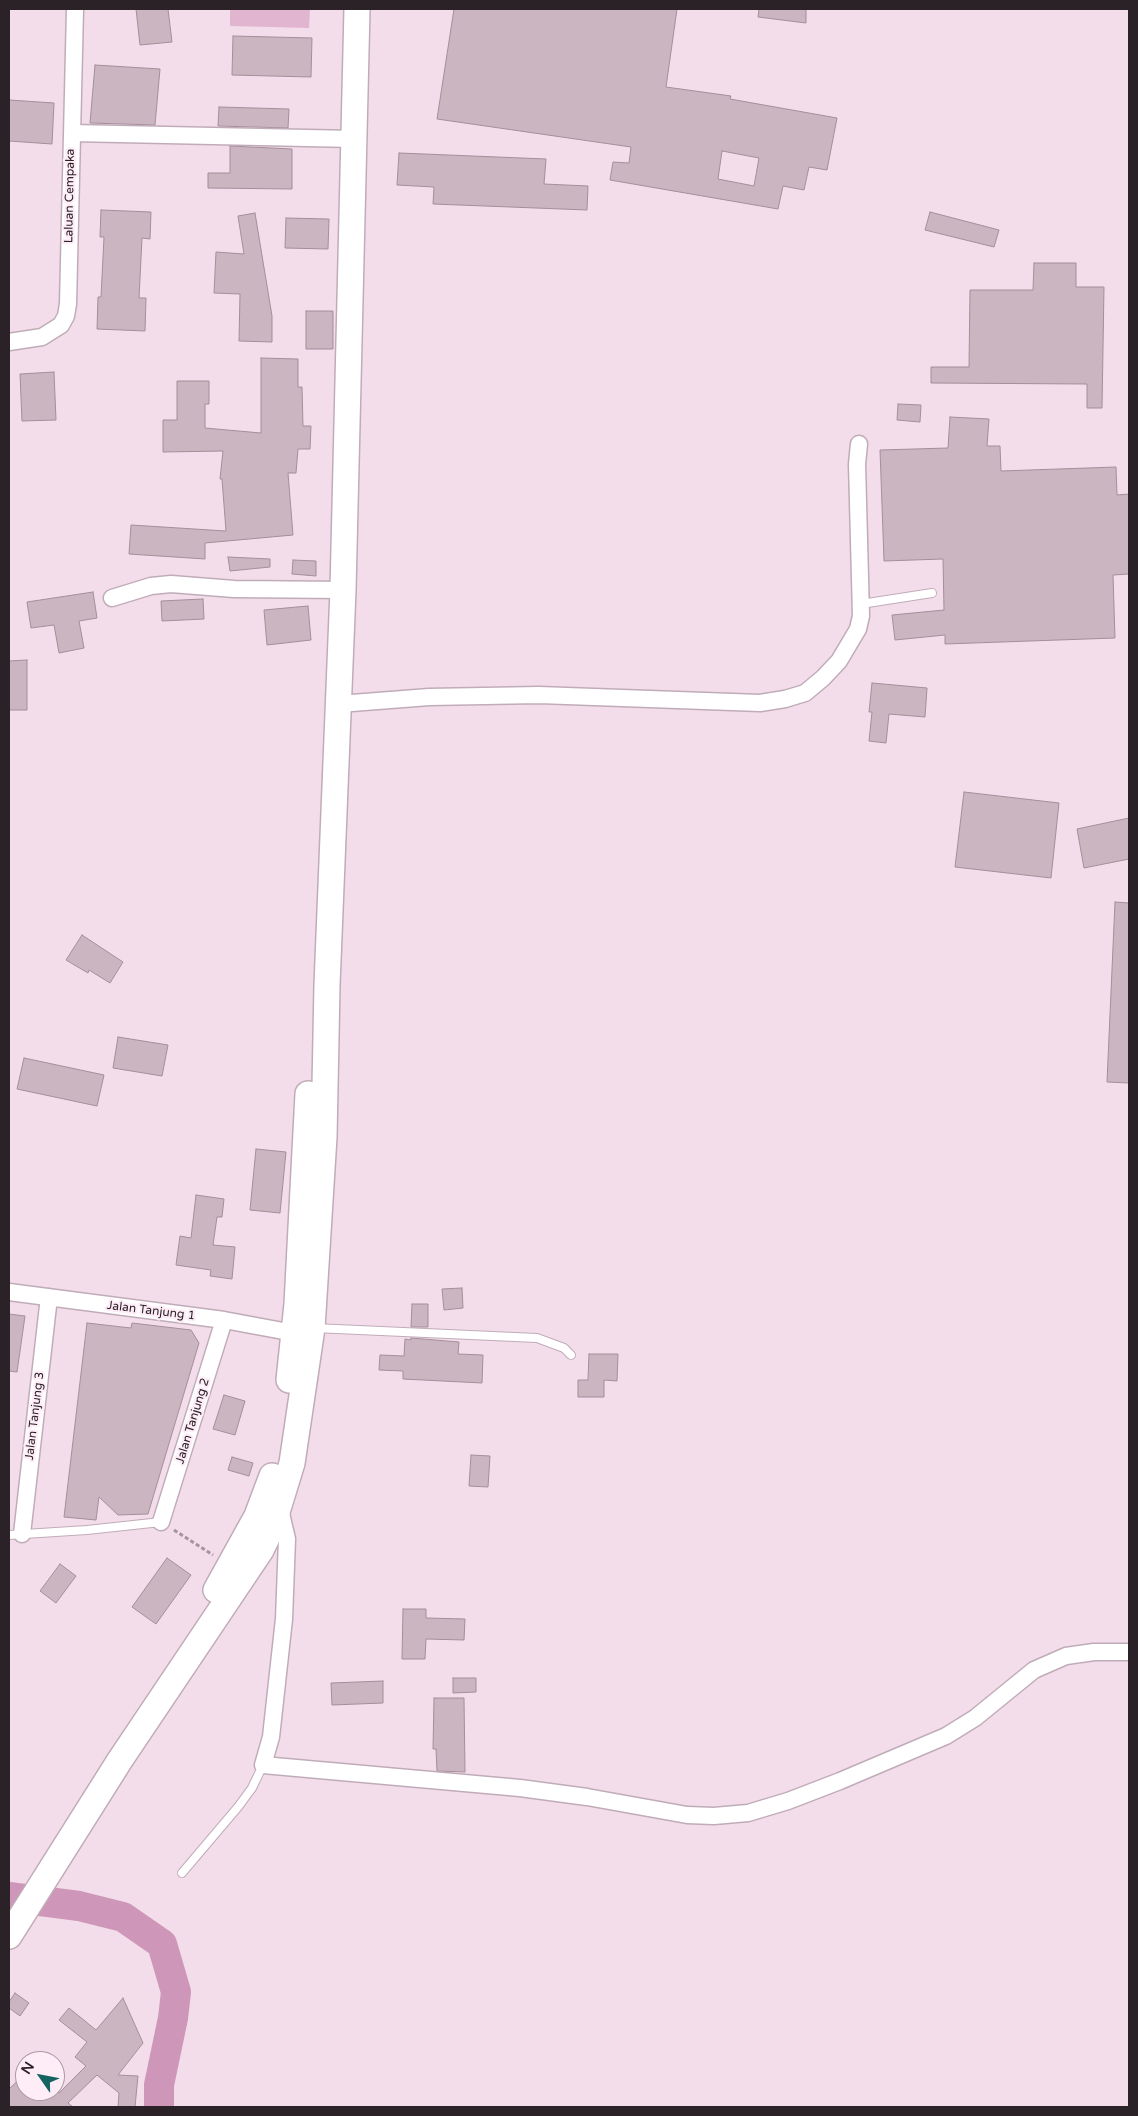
<!DOCTYPE html>
<style>
body{margin:0}
#map{position:relative;width:1138px;height:2116px;overflow:hidden;background:#f3ddea;font-family:"Varela Round",sans-serif}
canvas{display:block}
.frame{position:absolute;inset:0;border:10px solid #2a2227;pointer-events:none}
.north{position:absolute;left:15px;top:2051px;width:50px;height:50px;box-sizing:border-box;background:#feecf6;border:1px solid #a99ba3;border-radius:50%;rotate:303deg;font-size:14px;font-weight:700;line-height:20px;text-align:center;color:#2a2227}
.north::after{content:'';display:block;margin:auto;width:18px;height:22px;background:#146360;clip-path:polygon(50% 0,100% 100%,50% 72%,0 100%)}
</style>
<div id="map">
<canvas width="1138" height="2116"></canvas>
<div class="frame"></div>
<div class="north">N</div>
</div>
<script>
const context = document.querySelector('canvas').getContext('2d');
context.lineJoin = 'round';
function fill(path, color) {
  context.fillStyle = color;
  context.fill(path, 'evenodd');
}
function poly(rows) {
  const path = new Path2D();
  for (const r of rows) {
    path.moveTo(r[0], r[1]);
    for (let i = 2; i < r.length; i += 2) path.lineTo(r[i], r[i + 1]);
  }
  return path;
}
function trace(path, color, width, dash) {
  context.strokeStyle = color;
  context.lineWidth = width;
  context.lineCap = dash ? 'butt' : 'round';
  context.setLineDash(dash || []);
  context.stroke(path);
}
function write(font, color, halo, rows, align = 'center') {
  context.font = font + ' "Varela Round",sans-serif';
  context.lineWidth = 4.5;
  context.setLineDash([]);
  context.textBaseline = 'middle';
  context.strokeStyle = halo;
  context.fillStyle = color;
  for (const [text, x, y, turn = 0] of rows) {
    context.save();
    context.translate(x, y);
    context.rotate((+turn || 0) * Math.PI / 180);
    context.textAlign = isNaN(turn) ? turn : align;
    if (halo) context.strokeText(text, 0, 0);
    context.fillText(text, 0, 0);
    context.restore();
  }
}
const green = poly([
 [230,9,310,9,309,28,230,26]
]);
const river = poly([
 [9,1897,79,1906,123,1917,162,1944,176,1992,173,2018,159,2085,159,2107]
]);
const building = poly([
 [136,9,168,9,172,42,140,45,136,9],
 [454,9,677,9,666,87,731,96,730,99,837,118,827,170,809,167,804,190,783,186,778,209,610,180,613,162,629,163,631,147,437,119,454,9],
 [722,151,759,158,754,186,718,179,722,151],
 [759,9,806,9,806,23,758,17,759,9],
 [233,36,312,38,311,77,232,75,233,36],
 [95,65,160,69,155,125,90,123,95,65],
 [9,100,54,103,52,144,9,141,9,100],
 [219,107,289,109,288,128,218,126,219,107],
 [230,146,292,149,292,189,208,188,208,173,230,173,230,146],
 [399,153,546,159,544,184,588,186,587,210,433,204,434,187,397,185,399,153],
 [101,210,151,212,150,239,142,238,139,298,146,298,145,331,97,329,98,297,101,297,104,237,100,237,101,210],
 [930,212,999,230,994,247,925,230,930,212],
 [255,213,272,316,272,342,239,341,240,294,214,293,216,252,244,254,238,216,255,213],
 [286,218,329,219,328,249,285,248,286,218],
 [1034,263,1076,263,1076,287,1104,287,1102,408,1087,408,1087,384,931,383,931,367,969,367,970,290,1033,290,1034,263],
 [306,311,333,311,333,349,306,349,306,311],
 [261,358,298,359,298,387,302,387,303,426,311,426,310,449,298,449,296,473,288,473,293,535,205,543,205,559,129,554,131,525,226,531,222,479,220,479,223,451,163,452,163,420,177,420,177,381,209,381,209,404,205,404,205,428,261,433,261,358],
 [54,372,56,420,22,421,20,374,54,372],
 [898,404,921,405,920,422,897,420,898,404],
 [950,417,989,419,987,446,1000,446,1001,471,1116,467,1117,495,1129,494,1129,574,1113,575,1115,638,945,644,945,635,895,640,892,615,944,610,943,559,884,561,880,450,948,448,950,417],
 [228,557,270,559,270,567,230,571,228,557],
 [293,560,316,561,316,576,292,574,293,560],
 [93,592,97,618,79,621,84,648,59,653,54,625,31,628,27,602,93,592],
 [203,599,204,619,162,621,161,601,203,599],
 [308,606,311,640,267,645,264,610,308,606],
 [27,660,27,710,9,710,9,661,27,660],
 [872,683,927,688,925,717,889,714,886,743,869,741,872,712,869,712,872,683],
 [964,792,1059,803,1051,878,955,867,964,792],
 [1129,818,1129,859,1084,868,1077,829,1129,818],
 [1115,902,1129,903,1129,1083,1107,1082,1115,902],
 [82,935,123,962,110,983,89,970,88,973,66,960,82,935],
 [118,1037,168,1045,162,1076,113,1068,118,1037],
 [24,1058,104,1075,97,1106,17,1089,24,1058],
 [256,1149,286,1152,280,1213,250,1210,256,1149],
 [196,1195,224,1199,222,1217,217,1217,213,1245,235,1247,232,1279,210,1276,211,1270,176,1265,180,1236,191,1238,196,1195],
 [462,1288,463,1308,444,1310,442,1289,462,1288],
 [412,1304,428,1304,428,1327,411,1327,412,1304],
 [9,1314,25,1316,17,1372,9,1371,9,1314],
 [87,1323,131,1328,132,1323,191,1330,199,1343,148,1514,118,1515,99,1497,96,1520,64,1517,87,1323],
 [411,1338,459,1342,458,1354,483,1355,482,1383,403,1379,403,1371,379,1370,380,1355,404,1356,405,1339,411,1340,411,1338],
 [589,1354,618,1354,617,1381,604,1380,604,1397,578,1397,578,1380,588,1380,589,1354],
 [224,1395,245,1401,235,1435,213,1429,224,1395],
 [471,1455,490,1456,488,1487,469,1486,471,1455],
 [232,1457,253,1463,249,1476,228,1470,232,1457],
 [167,1558,191,1575,156,1624,132,1607,167,1558],
 [60,1564,76,1576,56,1603,40,1591,60,1564],
 [403,1609,426,1609,426,1618,465,1619,464,1640,426,1639,425,1659,402,1659,403,1609],
 [453,1678,476,1678,476,1692,453,1693,453,1678],
 [383,1681,383,1703,332,1705,331,1683,383,1681],
 [434,1698,464,1698,465,1772,437,1771,436,1749,433,1749,434,1698],
 [15,1993,29,2003,20,2016,9,2008,9,2002,15,1993],
 [123,1998,143,2043,118,2075,138,2076,135,2107,118,2107,119,2093,97,2075,68,2103,73,2107,9,2107,9,2089,25,2074,25,2091,57,2091,59,2093,86,2066,75,2057,87,2042,59,2020,69,2008,96,2030,123,1998]
]);
const path = poly([
 [174,1530,213,1555]
]);
const lane = poly([
 [861,604,932,593],
 [314,1328,537,1338,564,1348,571,1355],
 [9,1535,87,1530,161,1522],
 [182,1873,238,1807,252,1788,263,1765]
]);
const street = poly([
 [72,133,354,139],
 [9,342,42,337,61,325,66,316,68,304,75,9],
 [112,598,151,586,171,584,234,589,343,590],
 [339,704,429,697,539,695,760,703,785,699,805,693,823,678,839,661,858,629,861,616,857,464,859,444],
 [9,1292,224,1320,294,1333],
 [280,1509,287,1539,284,1619,271,1737,263,1765,520,1788,587,1797,687,1815,714,1816,748,1813,788,1801,840,1781,946,1736,975,1718,1034,1670,1066,1656,1094,1652,1129,1652],
 [161,1522,224,1320],
 [22,1534,49,1297]
]);
const primary = poly([
 [289,1380,297,1304,308,1094],
 [216,1590,257,1516,272,1476],
 [9,1936,120,1760,261,1550,273,1525,292,1463,312,1328,324,1137,327,985,343,590,357,9]
]);
const streetNames = [
 ["Laluan Cempaka",70,196,-89],
 ["Jalan Tanjung 1",151,1311,7],
 ["Jalan Tanjung 3",35,1416,-83],
 ["Jalan Tanjung 2",193,1421,-73]
];
fill(green, '#e1b5d0');
trace(river, '#ce97b9', 30);
fill(building, '#cab5c1');
trace(building, '#a38e9a', 1);
trace(lane, '#c0acb8', 10);
trace(street, '#c0acb8', 19);
trace(primary, '#c0acb8', 28);
trace(path, '#a5949e', 3, [4, 2.5]);
trace(lane, '#fff', 8);
trace(street, '#fff', 16);
trace(primary, '#fff', 25);
write('12px', '#2a2227', '#feecf6', streetNames);
</script>
